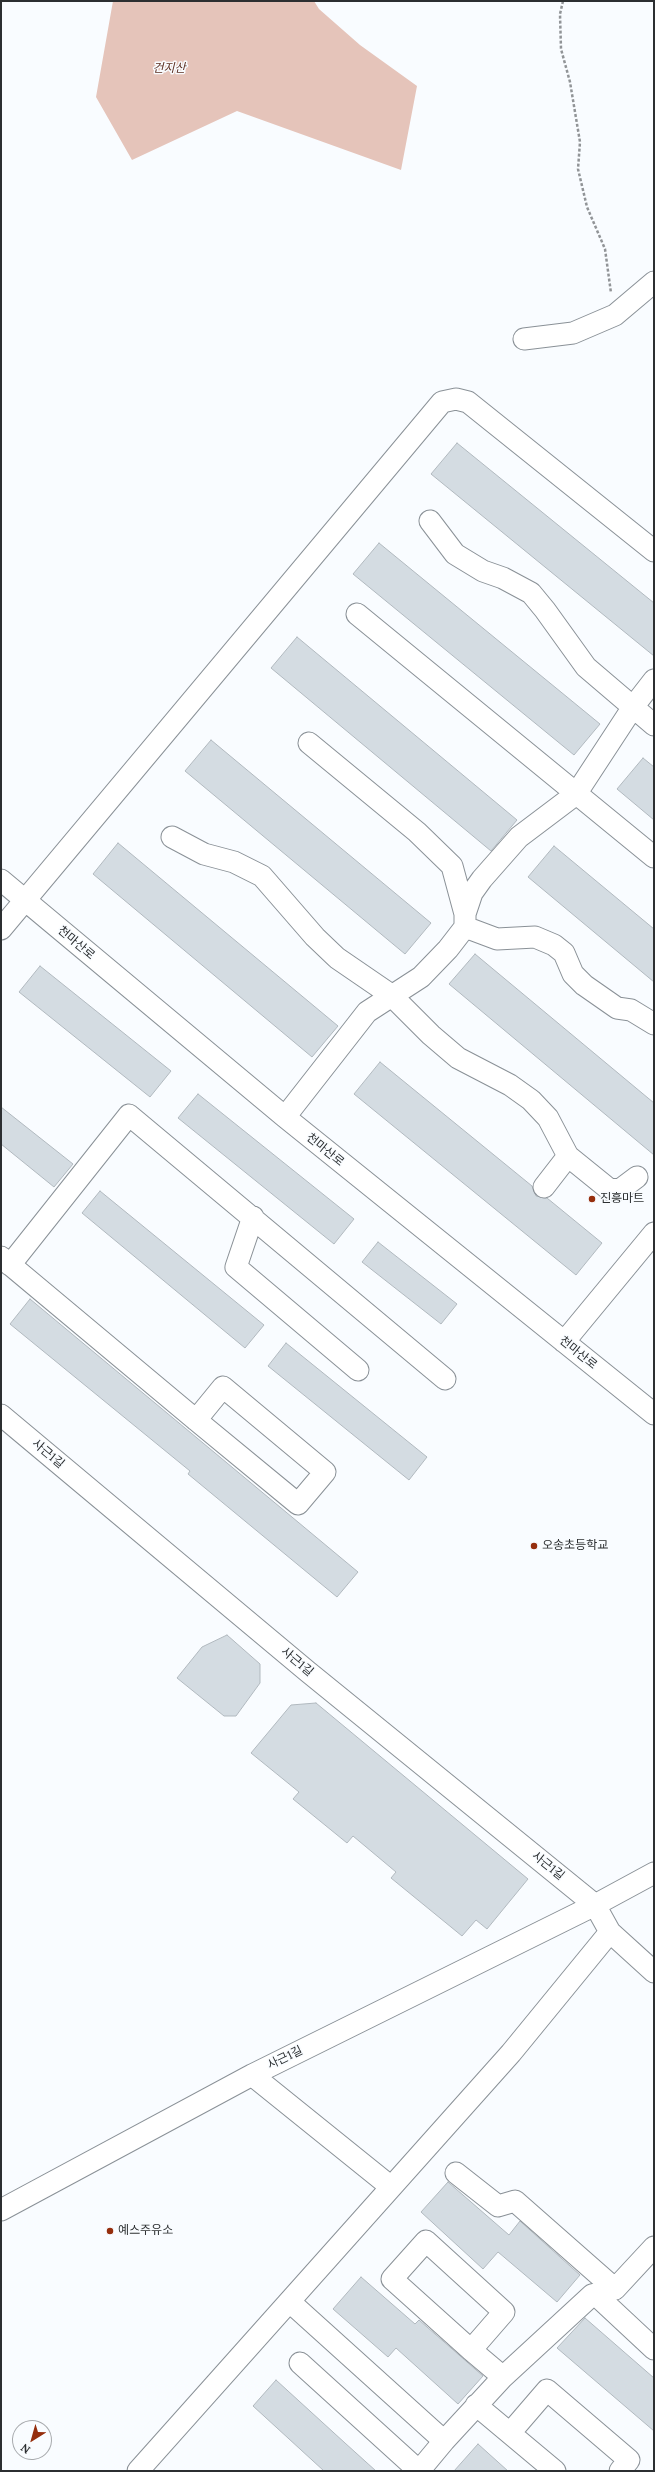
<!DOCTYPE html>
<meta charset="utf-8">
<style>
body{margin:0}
#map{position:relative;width:655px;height:2472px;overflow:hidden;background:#f9fcff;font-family:Lora,serif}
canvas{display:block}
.frame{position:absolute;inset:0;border:2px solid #2c2f31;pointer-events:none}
.north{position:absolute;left:12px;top:2420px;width:40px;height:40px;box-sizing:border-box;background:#f9fcff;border:1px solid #a7aaad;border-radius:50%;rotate:217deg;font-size:11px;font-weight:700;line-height:16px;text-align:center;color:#2c2f31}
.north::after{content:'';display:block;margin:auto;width:14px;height:18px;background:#952e0d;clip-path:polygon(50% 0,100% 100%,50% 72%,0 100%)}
</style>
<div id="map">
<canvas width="655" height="2472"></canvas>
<div class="frame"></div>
<div class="north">N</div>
</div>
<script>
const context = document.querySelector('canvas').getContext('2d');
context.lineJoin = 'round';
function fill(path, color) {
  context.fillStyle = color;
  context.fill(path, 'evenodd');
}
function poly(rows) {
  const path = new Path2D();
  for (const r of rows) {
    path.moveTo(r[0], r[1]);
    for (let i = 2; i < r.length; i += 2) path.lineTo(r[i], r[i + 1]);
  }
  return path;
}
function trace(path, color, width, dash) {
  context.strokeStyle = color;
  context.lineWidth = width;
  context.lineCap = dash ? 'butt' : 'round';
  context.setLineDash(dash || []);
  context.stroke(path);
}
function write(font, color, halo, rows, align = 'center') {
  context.font = font + ' Lora,"Noto Sans KR",serif';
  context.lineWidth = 3;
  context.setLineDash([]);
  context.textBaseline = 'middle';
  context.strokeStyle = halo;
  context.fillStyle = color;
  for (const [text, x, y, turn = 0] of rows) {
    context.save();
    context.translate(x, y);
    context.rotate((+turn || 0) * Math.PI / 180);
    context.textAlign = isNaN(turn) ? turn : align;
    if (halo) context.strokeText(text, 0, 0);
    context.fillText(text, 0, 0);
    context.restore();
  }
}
const forest = poly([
 [113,1,314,1,319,9,360,45,417,86,401,170,237,111,132,160,96,97]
]);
const building = poly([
 [457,443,654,603,654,656,431,474,457,443],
 [379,543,600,724,574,755,353,574,379,543],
 [297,637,517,820,491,851,271,668,297,637],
 [211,740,431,923,405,954,185,771,211,740],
 [643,758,654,767,654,820,617,789,643,758],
 [118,843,338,1026,312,1057,93,874,118,843],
 [554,846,654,929,654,982,528,877,554,846],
 [475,954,654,1103,654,1155,449,984,475,954],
 [40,966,171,1071,150,1097,19,992,40,966],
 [380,1062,532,1186,536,1196,547,1198,602,1243,576,1275,354,1094,380,1062],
 [198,1094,354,1219,334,1244,178,1118,198,1094],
 [1,1107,73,1164,54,1187,1,1144,1,1107],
 [100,1191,264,1325,245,1348,82,1213,100,1191],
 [378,1242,457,1304,441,1324,362,1262,378,1242],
 [30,1299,358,1572,337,1597,188,1474,190,1471,10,1324,30,1299],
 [286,1343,427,1457,409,1480,268,1366,286,1343],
 [227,1635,260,1664,260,1683,236,1716,224,1716,177,1678,202,1647,227,1635],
 [316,1703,528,1879,487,1929,476,1920,462,1936,391,1878,396,1872,353,1836,347,1843,293,1799,299,1792,251,1753,291,1705,316,1703],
 [448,2182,509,2235,520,2221,580,2275,557,2302,498,2252,483,2269,421,2212,448,2182],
 [361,2277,415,2324,419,2320,483,2376,458,2404,396,2348,388,2357,333,2309,361,2277],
 [585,2318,654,2378,654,2431,557,2348,585,2318],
 [276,2380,345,2443,376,2471,324,2471,253,2406,276,2380],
 [478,2444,508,2471,454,2471,478,2444]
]);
const path = poly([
 [563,1,560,14,561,49,570,82,580,142,578,169,587,207,605,249,611,293]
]);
const minor = poly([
 [524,339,573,333,615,315,654,282],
 [430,521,455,554,483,571,503,578,531,593,545,610,586,667,654,725],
 [357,614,654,857],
 [309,743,417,832,452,866,465,914],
 [172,837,204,854,234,862,262,876,315,937,337,958,391,995,431,1035,458,1058,510,1085,531,1100,548,1118,568,1156,610,1190,621,1189,637,1177],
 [1,880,285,1117,654,1414],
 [465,927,497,939,535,937,554,945,564,953,573,974,584,985,617,1008,631,1010,654,1024],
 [1,929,442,402,456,399,468,402,654,551],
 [285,1117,367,1012,421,977,448,949,465,927,465,914,472,893,482,879,519,837,576,794,633,707,654,680],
 [544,1187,568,1156],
 [253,1217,236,1267,358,1370],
 [1,1257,196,1420,298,1504,325,1472,223,1387,196,1420],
 [10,1265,129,1115,445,1379],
 [564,1342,654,1233],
 [1,1415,307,1671,595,1905,610,1932,654,1972],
 [252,2075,391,2187],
 [456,2173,498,2206,515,2201,615,2289],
 [1,2210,252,2075,595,1905,654,1873],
 [595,2294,654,2349],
 [290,2302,444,2441,503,2377,592,2295,615,2289,654,2247],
 [471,2350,504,2312,426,2241,392,2279,471,2350,503,2377],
 [300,2363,419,2471],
 [476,2405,555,2471],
 [510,2433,547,2390,629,2460,620,2471],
 [138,2471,511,2053,610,1932],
 [419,2471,444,2441]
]);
const markers = [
 [592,1199,4,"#952e0d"],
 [534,1546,4,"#952e0d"],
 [110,2231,4,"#952e0d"]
];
const parkNames = [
 ["건지산",169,69]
];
const streetNames = [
 ["천마산로",76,943,40],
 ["천마산로",325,1150,39],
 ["천마산로",578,1353,39],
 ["사근1길",48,1454,40],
 ["사근1길",297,1662,40],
 ["사근1길",548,1866,39],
 ["사근1길",285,2058,-26]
];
const poiNames = [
 ["진흥마트",600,1199],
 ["오송초등학교",542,1546],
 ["예스주유소",118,2231]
];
fill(forest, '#e5c4ba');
fill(building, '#d4dce2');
trace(building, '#b1b9bf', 1);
trace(minor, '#8a9197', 23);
trace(path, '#919497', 2.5, [3, 2]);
trace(minor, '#fff', 21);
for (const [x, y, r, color] of markers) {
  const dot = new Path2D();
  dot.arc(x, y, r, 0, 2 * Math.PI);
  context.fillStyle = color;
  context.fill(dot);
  trace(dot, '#f9fcff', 1.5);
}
write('italic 12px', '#5b2e21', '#f9fcff', parkNames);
write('12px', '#2c2f31', '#f9fcff', streetNames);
write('12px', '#2c2f31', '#f9fcff', poiNames, 'left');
</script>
